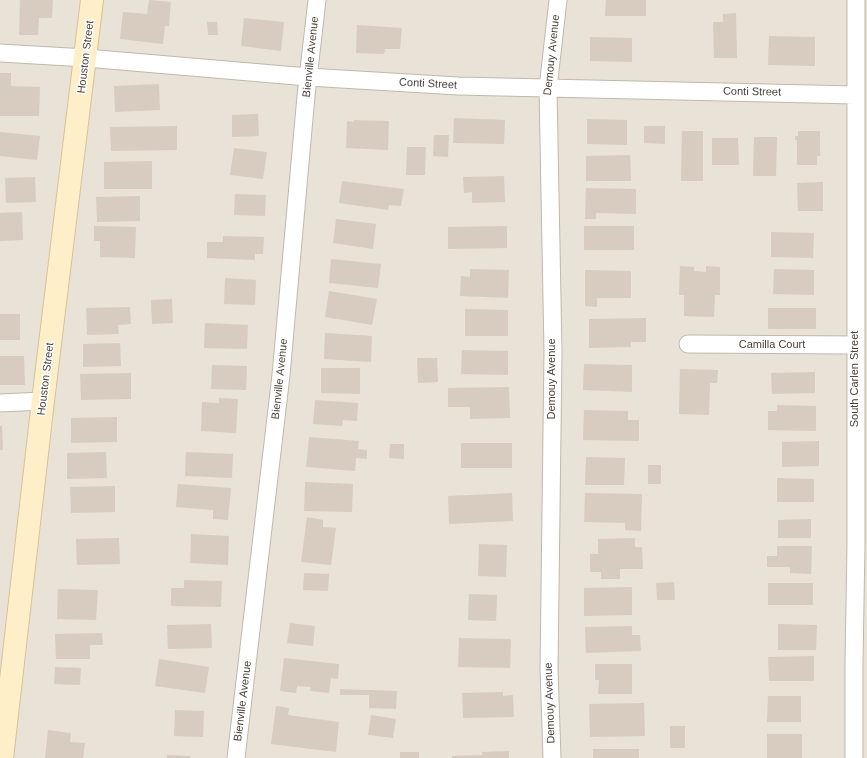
<!DOCTYPE html>
<style>
body{margin:0}
canvas{display:block;background:#f5f1e9}
</style>
<canvas width="867" height="758"></canvas>
<script>
const context = document.querySelector('canvas').getContext('2d');
context.lineJoin = 'round';
function fill(path, color) {
  context.fillStyle = color;
  context.fill(path, 'evenodd');
}
function poly(rows) {
  const path = new Path2D();
  for (const r of rows) {
    path.moveTo(r[0], r[1]);
    for (let i = 2; i < r.length; i += 2) path.lineTo(r[i], r[i + 1]);
  }
  return path;
}
function trace(path, color, width, dash) {
  context.strokeStyle = color;
  context.lineWidth = width;
  context.lineCap = dash ? 'butt' : 'round';
  context.setLineDash(dash || []);
  context.stroke(path);
}
function write(font, color, halo, rows, align = 'center') {
  context.font = font + ' Helvetica,sans-serif';
  context.lineWidth = 3;
  context.setLineDash([]);
  context.textBaseline = 'middle';
  context.strokeStyle = halo;
  context.fillStyle = color;
  for (const [text, x, y, turn = 0] of rows) {
    context.save();
    context.translate(x, y);
    context.rotate((+turn || 0) * Math.PI / 180);
    context.textAlign = isNaN(turn) ? turn : align;
    if (halo) context.strokeText(text, 0, 0);
    context.fillText(text, 0, 0);
    context.restore();
  }
}
const residential = poly([
 [0,0,867,0,867,758,0,758]
]);
const building = poly([
 [20,0,53,0,52,18,39,18,38,35,19,35],
 [149,0,171,2,169,26,165,26,163,44,120,39,123,12,147,14],
 [606,0,646,0,646,16,605,16],
 [736,13,737,58,714,58,713,22,723,22,723,14],
 [244,18,284,22,281,51,241,46],
 [207,22,217,22,218,35,208,35],
 [357,25,402,28,400,49,385,49,384,54,356,53],
 [769,36,815,37,815,66,768,65],
 [590,37,632,38,632,62,590,61],
 [0,73,11,73,11,86,40,87,39,116,0,116],
 [159,84,160,110,115,112,114,86],
 [258,114,259,136,232,137,232,115],
 [454,118,505,120,504,144,453,143],
 [587,119,627,120,627,145,587,144],
 [354,120,389,121,388,150,346,148,347,121,354,122],
 [177,126,177,150,111,151,110,127],
 [644,126,665,126,665,144,644,143],
 [682,131,703,131,703,181,681,181],
 [798,131,820,131,820,156,817,156,817,165,797,165,797,140,795,140,795,136,798,136],
 [0,132,40,136,37,160,0,156],
 [434,135,449,135,448,157,433,156],
 [754,137,777,137,776,176,753,176],
 [712,138,738,138,739,165,712,165],
 [407,147,426,147,425,175,406,175],
 [234,148,267,152,263,179,230,175],
 [630,155,631,181,586,181,586,156],
 [152,161,152,189,104,189,104,162],
 [504,176,505,202,472,203,472,192,464,193,463,177],
 [35,177,36,202,6,203,5,178],
 [342,181,404,189,401,206,389,205,388,210,339,203],
 [823,182,823,211,798,211,797,183],
 [586,188,636,189,636,214,596,213,596,219,585,219],
 [235,194,266,195,265,216,234,215],
 [140,196,140,221,97,222,96,197],
 [22,212,23,240,0,241,0,213],
 [336,219,376,224,373,249,333,243],
 [94,226,136,227,135,258,100,257,100,241,94,241],
 [507,226,507,248,448,249,448,227],
 [584,226,634,226,634,250,584,250],
 [771,232,814,233,813,258,771,257],
 [223,236,264,237,263,254,255,254,255,260,207,258,207,242,223,242],
 [331,259,381,264,378,288,329,283],
 [680,266,694,267,694,271,706,272,706,266,720,267,720,295,715,295,714,317,684,316,684,295,679,295],
 [470,269,509,270,508,298,460,296,461,276,470,277],
 [774,269,814,270,814,295,773,294],
 [585,270,631,271,631,298,597,298,597,307,585,306],
 [225,278,256,280,255,305,224,304],
 [329,291,377,299,372,325,325,317],
 [172,299,173,323,152,324,151,300],
 [130,307,131,324,118,325,119,334,87,335,86,308],
 [768,308,816,308,816,329,768,329],
 [465,309,508,310,508,336,465,336],
 [0,314,20,314,20,340,0,340],
 [646,318,646,342,631,342,631,347,589,348,589,319],
 [205,323,248,325,247,349,204,348],
 [325,333,372,336,371,362,324,359],
 [120,343,121,366,83,367,83,344],
 [462,350,508,351,508,375,461,374],
 [0,356,24,356,25,385,0,385],
 [417,358,437,358,438,382,418,383],
 [584,364,632,365,632,392,583,390],
 [212,365,247,366,246,390,211,389],
 [321,368,360,368,360,394,321,393],
 [680,369,718,370,717,383,710,383,709,415,679,414],
 [815,372,815,393,772,394,771,373],
 [131,373,131,399,81,400,80,374],
 [509,387,510,418,470,419,470,407,448,407,448,388],
 [219,398,238,399,236,433,201,431,202,402,219,403],
 [315,400,358,403,357,421,343,420,342,426,313,424],
 [777,405,816,406,816,431,768,430,768,411,777,411],
 [584,410,628,411,628,420,639,420,639,441,583,440],
 [117,417,117,442,71,443,71,418],
 [0,426,2,426,3,450,0,450],
 [309,437,359,441,358,449,367,450,367,459,356,458,355,471,306,467],
 [819,441,819,466,782,467,782,442],
 [461,443,512,443,512,468,461,468],
 [390,444,404,444,404,459,389,458],
 [106,452,107,478,67,479,67,453],
 [186,452,233,454,232,478,185,476],
 [586,457,625,458,624,485,585,485],
 [648,465,661,465,661,484,648,484],
 [777,478,814,479,814,502,777,502],
 [305,482,353,484,352,512,304,511],
 [178,484,231,488,228,520,213,519,213,510,176,507],
 [115,486,115,512,71,513,70,487],
 [512,493,513,521,449,524,448,496],
 [585,493,642,494,641,531,625,530,625,523,584,522],
 [307,517,323,520,323,527,336,528,331,565,301,562],
 [811,519,811,538,778,538,778,520],
 [191,534,229,536,228,565,190,563],
 [119,538,120,564,77,565,76,539],
 [635,538,635,547,642,547,643,569,620,569,620,579,601,579,601,572,590,572,590,554,598,554,598,539],
 [479,544,507,545,506,577,478,576],
 [777,546,812,546,811,574,790,573,790,567,767,567,767,556,777,556],
 [304,573,329,574,328,591,303,590],
 [184,580,222,581,221,607,171,606,171,588,184,588],
 [674,582,675,600,657,600,656,583],
 [768,583,813,583,813,605,768,605],
 [632,587,632,615,584,616,584,588],
 [58,589,98,590,96,620,57,619],
 [469,594,497,595,496,621,468,620],
 [290,623,315,626,313,646,287,643],
 [211,624,212,648,168,649,167,625],
 [778,624,817,625,816,650,778,650],
 [632,626,632,635,640,635,641,651,586,653,585,627],
 [102,633,103,645,90,645,90,659,56,659,55,634],
 [459,638,511,639,510,668,458,667],
 [814,656,814,681,769,681,768,657],
 [284,658,339,664,338,679,331,678,329,693,310,691,311,687,297,686,296,693,280,691],
 [159,659,209,667,205,693,155,686],
 [595,664,632,664,632,694,598,694,599,680,595,680],
 [55,667,81,668,80,685,54,684],
 [340,689,397,691,396,709,369,708,369,695,340,695],
 [503,692,503,696,513,695,514,717,463,718,462,693],
 [768,696,801,696,801,722,767,722],
 [644,703,645,736,590,737,589,704],
 [276,706,289,708,288,715,339,722,336,752,271,744],
 [175,710,204,711,203,737,174,736],
 [371,715,396,719,393,738,368,735],
 [670,726,685,726,685,748,670,748],
 [48,730,71,733,70,742,85,743,83,758,45,758],
 [767,734,802,734,802,758,767,758],
 [593,749,639,749,639,758,593,758],
 [509,751,509,758,452,758,452,756,482,755,482,752],
 [400,752,419,752,419,758,400,758],
 [167,755,190,756,190,758,167,758]
]);
const street = poly([
 [0,53,86,58,308,77,458,86,856,95],
 [688,344,855,345],
 [0,403,43,401],
 [236,758,281,375,306,96,317,0],
 [552,758,549,669,553,352,548,88,558,0],
 [854,758,854,661,856,545,856,0]
]);
const secondary = poly([
 [2,758,43,401,92,0]
]);
const streetNames = [
 ["Demouy Avenue",552,55,-84],
 ["Houston Street",86,57,-83],
 ["Bienville Avenue",311,57,-84],
 ["Conti Street",428,84,3],
 ["Conti Street",752,92,1],
 ["Camilla Court",772,345],
 ["Houston Street",46,379,-83],
 ["Bienville Avenue",280,379,-84],
 ["Demouy Avenue",552,379,-90],
 ["South Carlen Street",855,379,-90],
 ["Bienville Avenue",243,701,-83],
 ["Demouy Avenue",550,703,-92]
];
fill(residential, '#e9e2d7');
fill(building, '#d7ccbf');
trace(street, '#c1b8ac', 19);
trace(secondary, '#d5c299', 24);
trace(street, '#fff', 17);
trace(secondary, '#ffefc9', 22);
write('11px', '#494137', '#fff', streetNames);
</script>
